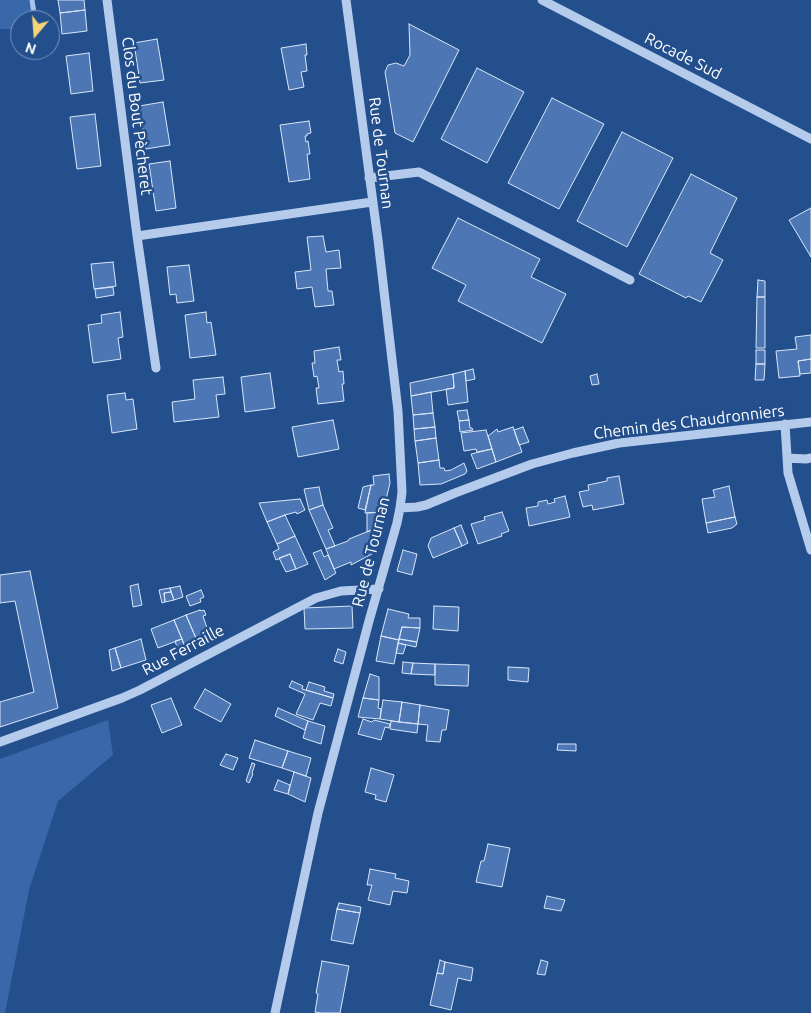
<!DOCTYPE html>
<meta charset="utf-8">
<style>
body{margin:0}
#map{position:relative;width:811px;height:1013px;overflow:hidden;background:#244f8d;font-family:Ubuntu,sans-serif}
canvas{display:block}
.north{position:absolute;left:10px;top:10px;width:50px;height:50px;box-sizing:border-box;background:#244f8d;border:1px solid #7c95bb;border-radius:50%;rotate:198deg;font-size:14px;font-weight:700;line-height:20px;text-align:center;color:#fff}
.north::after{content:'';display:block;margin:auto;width:18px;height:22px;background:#f5d577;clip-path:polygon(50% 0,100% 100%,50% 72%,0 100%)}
</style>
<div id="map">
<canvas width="811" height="1013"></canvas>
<div class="north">N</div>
</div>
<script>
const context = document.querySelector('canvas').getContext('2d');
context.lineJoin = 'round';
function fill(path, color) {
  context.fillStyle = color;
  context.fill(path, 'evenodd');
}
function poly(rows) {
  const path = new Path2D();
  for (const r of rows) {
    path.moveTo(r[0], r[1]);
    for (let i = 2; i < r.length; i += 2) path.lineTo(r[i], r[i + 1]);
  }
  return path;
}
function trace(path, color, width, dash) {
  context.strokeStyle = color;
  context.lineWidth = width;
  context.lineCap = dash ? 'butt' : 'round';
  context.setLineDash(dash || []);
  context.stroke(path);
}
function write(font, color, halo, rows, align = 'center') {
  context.font = font + ' Ubuntu,sans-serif';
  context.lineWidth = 5;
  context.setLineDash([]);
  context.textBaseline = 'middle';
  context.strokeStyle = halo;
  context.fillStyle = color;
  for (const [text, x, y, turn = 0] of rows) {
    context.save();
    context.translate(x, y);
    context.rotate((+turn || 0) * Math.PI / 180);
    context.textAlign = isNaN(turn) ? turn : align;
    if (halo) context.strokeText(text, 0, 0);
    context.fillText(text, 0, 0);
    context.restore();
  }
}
const green = poly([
 [0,0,34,0,37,20,20,20,20,29,0,29],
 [108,720,113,755,58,801,29,890,5,1013,0,1013,0,759]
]);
const stream = poly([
 [32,0,35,20]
]);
const building = poly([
 [58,0,84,0,85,10,60,13,58,0],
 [85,10,87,31,62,34,60,13,85,10],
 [409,24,459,50,413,142,395,133,385,72,388,65,396,63,404,66,410,55,409,24],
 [157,39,164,80,140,83,134,43,157,39],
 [306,44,307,55,305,55,307,71,301,72,304,87,289,90,281,48,306,44],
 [89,53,93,91,71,94,66,56,89,53],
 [477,68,524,92,487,163,441,139,477,68],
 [552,98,604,124,559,209,508,183,552,98],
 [163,102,170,145,146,149,139,106,163,102],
 [95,114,101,166,77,169,70,117,95,114],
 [309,121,311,133,307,134,307,136,305,136,306,142,308,141,310,154,307,154,310,179,289,182,280,125,309,121],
 [622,132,673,158,627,247,577,221,622,132],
 [170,161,176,208,156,211,149,164,170,161],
 [691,174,737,198,710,253,723,260,701,302,688,296,686,298,639,274,691,174],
 [811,208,811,257,789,220,811,208],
 [458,218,540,259,531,277,566,294,542,343,458,301,466,285,432,268,458,218],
 [323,236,326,252,339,250,341,268,326,269,328,291,332,291,334,305,315,307,312,287,297,289,295,272,311,270,307,237,323,236],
 [113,262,116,286,94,289,91,264,113,262],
 [189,265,194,301,177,303,176,294,170,295,167,267,189,265],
 [758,280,765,281,765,297,757,297,758,280],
 [113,287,114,295,96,298,95,289,113,287],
 [757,297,765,297,765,348,756,348,757,297],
 [120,312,123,337,118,338,121,359,93,363,88,325,102,323,101,315,120,312],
 [206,312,207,323,211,322,216,355,190,358,185,315,206,312],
 [811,335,811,359,798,361,800,376,779,378,776,351,797,349,795,337,811,335],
 [339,347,341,360,337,360,339,372,343,371,344,384,342,384,344,401,318,404,316,388,319,388,317,376,314,377,312,363,315,363,314,351,339,347],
 [756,350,765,350,765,364,756,364,756,350],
 [811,359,811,373,800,374,798,361,811,359],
 [756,364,765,364,764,380,755,380,756,364],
 [473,369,475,379,466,381,465,371,473,369],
 [465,371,468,402,448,405,446,389,454,388,453,374,465,371],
 [270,373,275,408,245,412,241,377,270,373],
 [453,374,454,388,411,396,410,383,453,374],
 [597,374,599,384,592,385,590,376,597,374],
 [223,377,225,394,216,395,219,417,174,422,172,402,195,399,193,380,223,377],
 [431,392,433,413,413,415,411,396,431,392],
 [125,393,126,400,133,399,137,429,112,433,107,395,125,393],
 [467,410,469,420,459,421,457,411,467,410],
 [433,413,435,427,414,429,413,415,433,413],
 [333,420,339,449,298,457,292,427,333,420],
 [469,420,470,428,472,428,473,430,460,432,459,421,469,420],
 [435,427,436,438,415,441,414,429,435,427],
 [513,427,522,452,496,462,488,436,497,429,498,432,513,427],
 [523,427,529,442,519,445,514,430,523,427],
 [486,430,492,449,477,452,476,449,464,451,461,433,486,430],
 [436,438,439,460,418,463,415,441,436,438],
 [492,449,496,462,477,469,471,454,492,449],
 [439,460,440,468,444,468,445,471,451,470,464,463,467,471,465,474,441,484,420,485,418,463,439,460],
 [389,474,390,483,383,512,365,513,371,485,374,485,373,476,389,474],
 [619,476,624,504,593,510,592,505,583,507,579,492,589,490,588,485,607,481,607,478,619,476],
 [371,485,365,510,358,508,363,487,371,485],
 [729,486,735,517,706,523,702,499,715,497,713,490,729,486],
 [319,487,323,505,309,510,304,489,319,487],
 [565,496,570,517,529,526,526,508,538,506,538,502,547,500,548,504,555,502,554,499,565,496],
 [300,499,305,510,297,514,296,512,285,515,267,522,259,503,300,499],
 [323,505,333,528,328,530,335,546,326,549,309,510,323,505],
 [383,512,379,527,367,532,367,513,383,512],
 [502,512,509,531,501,534,502,536,478,544,471,524,485,520,484,517,502,512],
 [285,515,295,536,277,544,267,522,285,515],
 [735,517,737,524,732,528,708,533,706,523,735,517],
 [461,525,468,543,462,546,454,528,461,525],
 [379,527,372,554,351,565,351,562,334,569,326,549,348,541,349,539,379,527],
 [454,528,462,546,433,558,428,546,431,538,454,528],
 [295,536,308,564,296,569,290,554,276,560,273,552,279,549,277,544,295,536],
 [321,550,324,557,328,555,336,573,325,580,313,553,321,550],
 [403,550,417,554,412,575,397,571,403,550],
 [290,554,296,569,286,572,279,558,290,554],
 [30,571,58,708,0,727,0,702,34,692,15,601,0,603,0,575,30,571],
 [138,584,142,605,133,607,130,586,138,584],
 [180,586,183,597,174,600,170,588,180,586],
 [170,588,171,592,164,593,165,602,162,603,159,590,170,588],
 [201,590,204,597,200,599,201,602,190,606,186,596,201,590],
 [171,592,174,600,165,602,164,593,171,592],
 [352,606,353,628,305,629,304,608,352,606],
 [434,606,459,607,458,631,433,629,434,606],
 [388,609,409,614,408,618,420,618,420,628,402,627,399,640,381,636,388,609],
 [200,610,201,611,204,610,206,615,203,616,210,637,198,643,186,615,200,610],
 [186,615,198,643,186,649,174,620,186,615],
 [174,620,182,639,158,648,151,629,174,620],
 [402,627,420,628,417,642,399,639,402,627],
 [381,636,399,640,394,664,376,661,381,636],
 [141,639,146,660,121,668,115,648,141,639],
 [182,639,186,649,179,653,175,641,182,639],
 [399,639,417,642,416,647,398,643,399,639],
 [398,643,406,645,403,654,396,653,398,643],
 [115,648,121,668,112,671,109,650,115,648],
 [338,649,346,652,343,664,334,661,338,649],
 [403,662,413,663,411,674,402,673,403,662],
 [413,663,435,664,435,675,411,674,413,663],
 [435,664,469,665,468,686,435,685,435,664],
 [508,667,529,668,528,682,508,680,508,667],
 [370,674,379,677,379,700,363,698,370,674],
 [292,681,303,686,302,689,333,698,331,706,320,703,313,720,296,714,305,694,289,687,292,681],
 [309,682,325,687,324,691,334,694,333,698,306,690,309,682],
 [205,689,231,704,221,722,194,708,205,689],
 [171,698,182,725,162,733,151,705,171,698],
 [363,698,379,700,378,708,381,709,380,719,358,717,363,698],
 [383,700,402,702,399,722,380,719,383,700],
 [402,702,420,705,418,724,399,722,402,702],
 [420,705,449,710,446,730,442,730,440,742,426,741,428,725,418,724,420,705],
 [278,708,308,721,305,730,275,716,278,708],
 [363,719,372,722,374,720,390,724,389,728,385,727,381,740,358,734,363,719],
 [308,721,325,726,321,744,303,738,308,721],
 [391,721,418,724,417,733,390,729,391,721],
 [255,740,288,751,282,768,249,758,255,740],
 [558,744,576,744,576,751,557,750,558,744],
 [288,751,311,758,306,776,282,768,288,751],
 [226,754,238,758,233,770,220,765,226,754],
 [252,763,255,764,252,773,253,774,249,783,246,781,252,763],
 [371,768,394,775,386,802,375,799,376,795,365,792,371,768],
 [294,772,311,778,305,802,288,794,294,772],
 [278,780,290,785,288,794,274,790,278,780],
 [488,844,510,848,502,887,476,882,481,861,484,861,488,844],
 [370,869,396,874,395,878,409,881,407,893,393,891,390,905,368,900,372,885,367,885,370,869],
 [547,896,565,900,561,911,544,908,547,896],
 [339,903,361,907,360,913,337,909,339,903],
 [337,909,360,913,353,944,331,940,337,909],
 [440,960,445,962,443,974,437,973,440,960],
 [541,960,548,962,545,975,537,974,541,960],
 [322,961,349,966,340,1013,321,1013,315,1012,318,994,316,993,322,961],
 [445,962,473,968,471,981,458,978,451,1010,430,1005,437,973,443,974,445,962]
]);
const minor = poly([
 [107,0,137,236,156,368],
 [542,0,811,139],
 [369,178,419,172,630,280],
 [137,236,372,202],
 [785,424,788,473,811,550],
 [787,458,806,459,811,458],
 [400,508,417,507,426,505,455,493,532,464,573,453,619,443,811,422],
 [0,742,122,698,140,690,316,598,341,591,379,589],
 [275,1013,318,813,369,621,397,523,400,508,402,492,398,411,378,240,346,0]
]);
const streetNames = [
 ["Rocade Sud",683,56,27],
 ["Clos du Bout Pècheret",137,116,83],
 ["Rue de Tournan",381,153,83],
 ["Chemin des Chaudronniers",689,422,-7],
 ["Rue de Tournan",371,552,-76],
 ["Rue Ferraille",183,650,-28]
];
fill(green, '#3968aa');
trace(stream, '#a8c5ec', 5);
fill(building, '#4d77b4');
trace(building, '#d8e6f8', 1);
trace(minor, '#b4cbeb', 9);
write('16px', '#fff', '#244f8d', streetNames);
</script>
